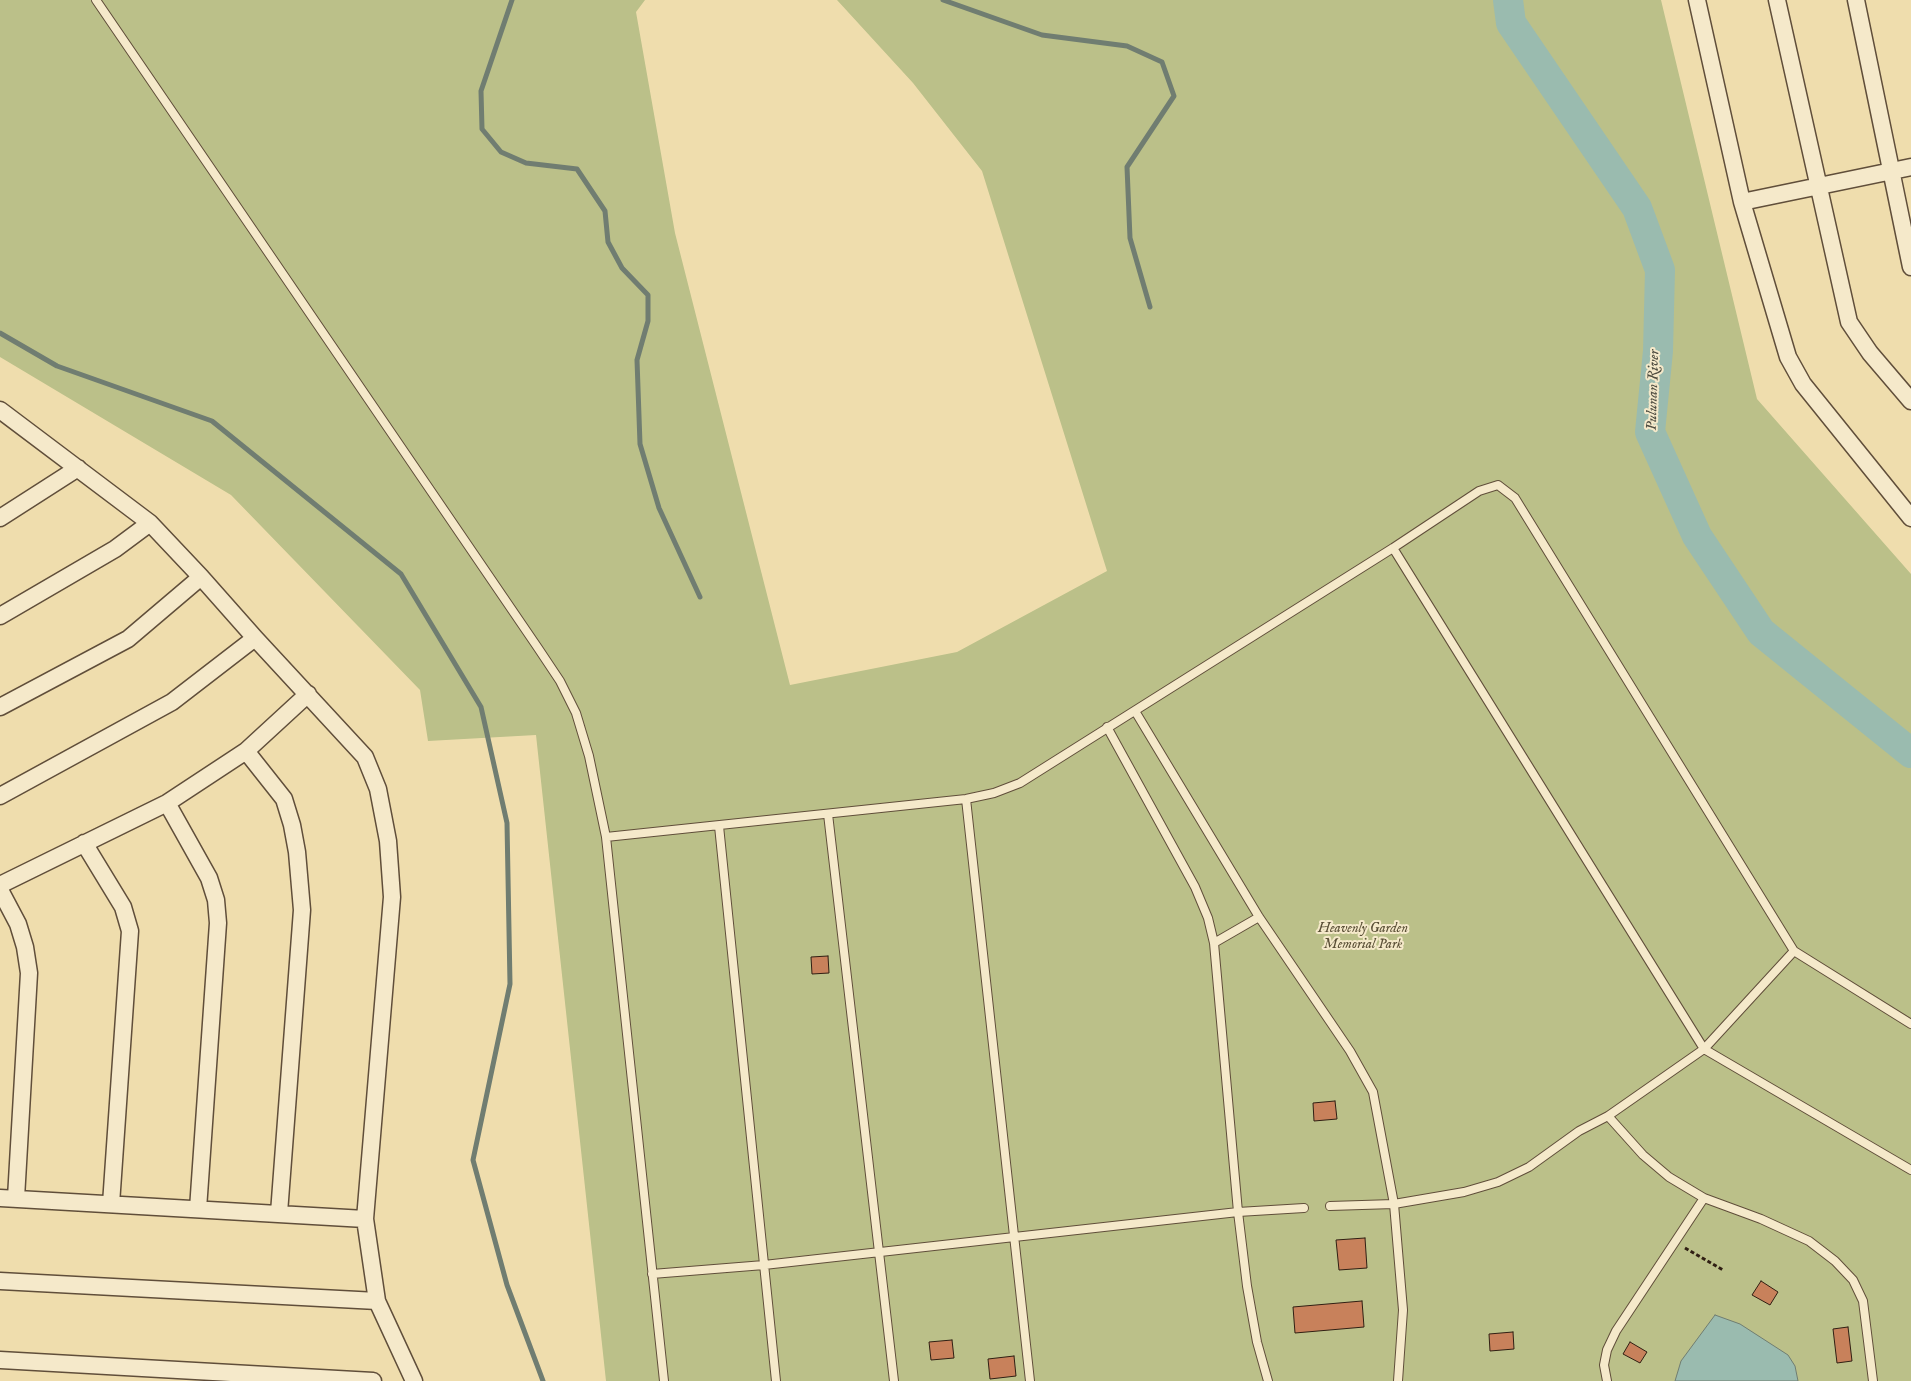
<!DOCTYPE html>
<style>
body{margin:0}
canvas{display:block;background:#efddad}
</style>
<canvas width="1911" height="1381"></canvas>
<script>
const context = document.querySelector('canvas').getContext('2d');
context.lineJoin = 'round';
function fill(path, color) {
  context.fillStyle = color;
  context.fill(path, 'evenodd');
}
function poly(rows) {
  const path = new Path2D();
  for (const r of rows) {
    path.moveTo(r[0], r[1]);
    for (let i = 2; i < r.length; i += 2) path.lineTo(r[i], r[i + 1]);
  }
  return path;
}
function trace(path, color, width, dash) {
  context.strokeStyle = color;
  context.lineWidth = width;
  context.lineCap = dash ? 'butt' : 'round';
  context.setLineDash(dash || []);
  context.stroke(path);
}
function write(font, color, halo, rows, align = 'center') {
  context.font = font + ' "IM FELL English",serif';
  context.lineWidth = 4;
  context.setLineDash([]);
  context.textBaseline = 'middle';
  context.strokeStyle = halo;
  context.fillStyle = color;
  for (const [text, x, y, turn = 0] of rows) {
    context.save();
    context.translate(x, y);
    context.rotate((+turn || 0) * Math.PI / 180);
    context.textAlign = isNaN(turn) ? turn : align;
    if (halo) context.strokeText(text, 0, 0);
    context.fillText(text, 0, 0);
    context.restore();
  }
}
const green = poly([
 [0,0,645,0,636,12,675,233,790,685,957,652,1107,571,982,171,913,83,837,0,1661,0,1757,399,1911,574,1911,1381,606,1381,536,735,428,741,420,690,231,495,0,357]
]);
const water = poly([
 [1715,1315,1740,1324,1788,1355,1795,1366,1798,1381,1675,1381,1681,1361,1715,1315]
]);
const stream = poly([
 [512,0,481,91,482,129,501,152,526,163,577,169,605,211,608,242,622,268,648,295,648,321,637,360,640,444,659,508,700,597],
 [943,0,1042,35,1127,46,1162,62,1174,96,1127,167,1130,238,1150,307],
 [0,333,57,366,212,421,401,574,481,707,507,823,510,984,473,1160,507,1285,543,1381]
]);
const river = poly([
 [1508,0,1511,23,1637,208,1660,270,1658,351,1650,432,1697,536,1761,632,1911,753]
]);
const building = poly([
 [828,956,829,973,812,974,811,957,828,956],
 [1335,1101,1337,1119,1314,1121,1313,1103,1335,1101],
 [1365,1238,1367,1268,1339,1270,1336,1240,1365,1238],
 [1761,1281,1778,1292,1770,1305,1752,1295,1761,1281],
 [1362,1301,1364,1327,1295,1333,1293,1307,1362,1301],
 [1848,1327,1852,1361,1837,1363,1833,1329,1848,1327],
 [1513,1332,1514,1349,1490,1351,1489,1334,1513,1332],
 [952,1340,954,1358,931,1360,929,1342,952,1340],
 [1630,1342,1647,1352,1640,1363,1623,1354,1630,1342],
 [1014,1356,1016,1376,990,1379,988,1359,1014,1356]
]);
const path = poly([
 [1685,1248,1723,1270]
]);
const service = poly([
 [96,0,538,648,560,681,576,713,589,756,606,837,664,1381],
 [1393,548,1704,1049,1911,1170],
 [1135,711,1259,917,1350,1051,1373,1092,1394,1204,1403,1310,1398,1381],
 [1107,727,1195,887,1208,918,1214,943,1238,1212,1247,1286,1257,1342,1268,1381],
 [966,799,1030,1381],
 [828,814,894,1381],
 [719,826,776,1381],
 [606,837,966,799,994,793,1020,783,1393,548,1479,491,1498,485,1515,498,1794,951,1911,1024],
 [1214,943,1259,917],
 [1608,1116,1643,1155,1669,1177,1704,1198,1761,1219,1809,1241,1835,1261,1853,1280,1863,1301,1873,1381],
 [1330,1206,1394,1204,1464,1192,1498,1182,1529,1167,1579,1131,1608,1116,1704,1049,1794,951],
 [652,1274,764,1265,1238,1212,1304,1208],
 [1607,1381,1604,1365,1607,1350,1616,1331,1704,1198]
]);
const minor = poly([
 [1697,0,1742,202,1788,357,1803,384,1911,518],
 [1777,0,1849,322,1870,353,1911,401],
 [1856,0,1911,267],
 [1742,202,1911,167],
 [0,410,150,523,201,577,255,638,365,757,378,789,388,841,392,897,365,1219,377,1301,414,1381],
 [0,518,78,468],
 [0,616,115,549,150,523],
 [0,707,128,639,201,577],
 [246,751,284,799,292,825,297,852,302,910,279,1213],
 [0,796,172,702,255,638],
 [167,803,209,878,216,900,218,923,198,1209],
 [84,843,123,907,130,931,111,1204],
 [0,885,167,803,246,751,308,694],
 [0,890,18,924,25,947,29,973,16,1198],
 [0,1198,365,1219],
 [0,1281,377,1301],
 [0,1360,373,1381]
]);
const parkNames = [
 ["Heavenly Garden",1363,929],
 ["Memorial Park",1363,945]
];
const waterNames = [
 ["Pulunan River",1654,390,-88]
];
fill(green, '#bbc089');
fill(water, '#9abbaf');
trace(water, '#707d71', 1);
trace(stream, '#707d71', 5);
trace(river, '#9abbaf', 30);
fill(building, '#c8815b');
trace(building, '#301f13', 1);
trace(service, '#604e3a', 10);
trace(minor, '#604e3a', 19);
trace(path, '#301f13', 3, [4, 2.5]);
trace(service, '#f5e9ca', 8);
trace(minor, '#f5e9ca', 16);
write('italic 14px', '#5a4f36', '#f5e9ca', parkNames);
write('italic 15px', '#504e42', '#f5e9ca', waterNames);
</script>
